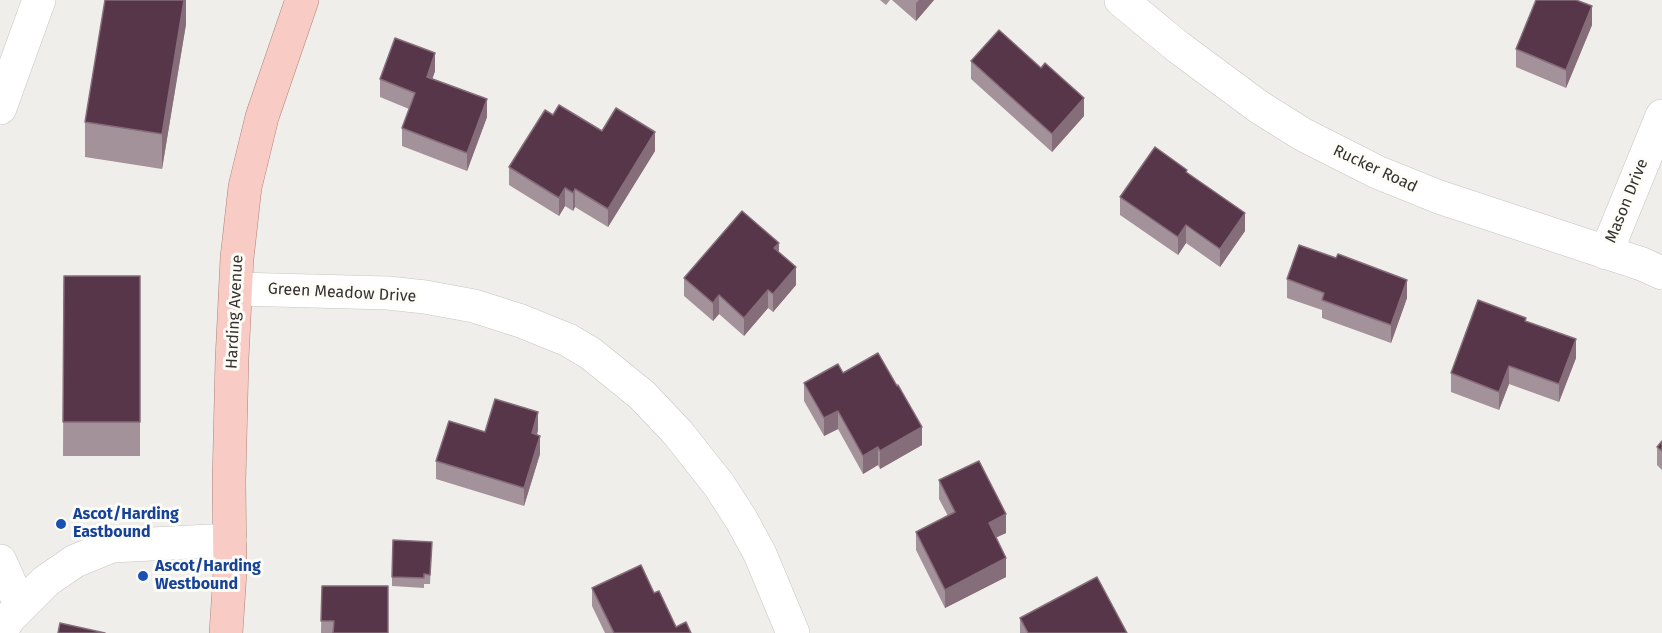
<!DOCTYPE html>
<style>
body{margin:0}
canvas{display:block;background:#f0eeea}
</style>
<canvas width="1662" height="633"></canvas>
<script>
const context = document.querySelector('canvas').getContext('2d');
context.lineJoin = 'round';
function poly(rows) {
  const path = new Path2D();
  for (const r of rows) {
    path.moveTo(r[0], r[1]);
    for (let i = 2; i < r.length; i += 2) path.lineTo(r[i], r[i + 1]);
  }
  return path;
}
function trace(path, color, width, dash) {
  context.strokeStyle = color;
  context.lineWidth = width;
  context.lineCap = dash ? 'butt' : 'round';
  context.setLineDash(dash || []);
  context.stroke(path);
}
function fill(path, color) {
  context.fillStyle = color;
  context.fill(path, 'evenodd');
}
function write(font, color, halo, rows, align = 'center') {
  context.font = font + ' "Fira Sans",sans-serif';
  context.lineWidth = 6;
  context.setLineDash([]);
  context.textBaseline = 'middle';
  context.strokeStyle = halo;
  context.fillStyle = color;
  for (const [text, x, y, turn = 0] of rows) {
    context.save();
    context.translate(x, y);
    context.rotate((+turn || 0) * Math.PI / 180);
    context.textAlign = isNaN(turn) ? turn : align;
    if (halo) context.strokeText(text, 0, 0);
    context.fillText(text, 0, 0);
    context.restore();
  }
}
const minor = poly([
 [1121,0,1178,47,1259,107,1302,134,1377,172,1439,197,1642,264,1662,273],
 [0,108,39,0],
 [1606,253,1662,116],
 [237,289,388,293,425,297,474,306,521,321,568,340,590,353,642,395,678,433,719,485,741,519,760,554,793,633],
 [0,561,13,590,23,604],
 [0,633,9,618,46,581,75,561,112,546,230,540]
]);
const major = poly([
 [226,633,230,572,229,481,232,359,237,258,245,187,262,117,302,0]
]);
const wall = poly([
 [186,0,186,24,162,169,85,157,85,122],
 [880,0,890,0,886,5],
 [892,0,934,0,916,21],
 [1592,25,1566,88,1516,67,1516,49],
 [971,61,1041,68,1084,116,1052,152,971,79],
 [435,71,432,79,487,117,467,171,402,146,402,128,409,109,380,97,380,79],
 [553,115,602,131,655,151,608,227,575,207,573,211,565,206,559,216,509,185,509,167],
 [1187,173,1245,231,1220,267,1186,243,1178,255,1120,215,1120,197],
 [779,253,796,285,773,312,768,308,744,336,719,314,713,321,684,296,684,278],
 [64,276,140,276,140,456,63,456],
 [1287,279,1407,298,1391,343,1322,318,1322,310,1287,298],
 [1526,321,1576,358,1559,402,1509,384,1499,410,1451,392,1451,373],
 [843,373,922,445,880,469,878,465,863,474,838,429,824,436,804,401,804,383],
 [538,430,537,435,540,454,524,506,436,479,436,461],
 [1662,441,1662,470,1657,465,1657,447],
 [939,480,1006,533,996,537,1006,577,945,608,916,550,916,532,948,516,939,499],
 [432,542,430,584,424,584,424,588,392,586,392,577],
 [322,586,388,633,321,633],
 [592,588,654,593,676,627,691,633,605,633,592,606],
 [1020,618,1127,633,1020,633]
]);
const shadedWall = poly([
 [184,0,186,0,186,24,162,169,162,134],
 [919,0,934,0,916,21,916,3],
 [1592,6,1592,25,1566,88,1566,70],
 [435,53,435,71,427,95,427,77],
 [1084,98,1084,116,1052,152,1052,134],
 [487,99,487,117,467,171,467,153],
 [655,132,655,151,608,227,608,209],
 [565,188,565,206,559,216,559,198],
 [575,189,575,207,573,211,573,193],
 [1245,213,1245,231,1220,267,1220,249],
 [1186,225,1186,243,1178,255,1178,237],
 [779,243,779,261,774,248],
 [796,267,796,285,773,312,773,294],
 [1407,280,1407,298,1391,343,1391,325],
 [768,290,768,308,744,336,744,318],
 [719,295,719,314,713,321,713,303],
 [1576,339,1576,358,1559,402,1559,384],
 [1509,366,1509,384,1499,410,1499,392],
 [838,411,838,429,824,436,824,418],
 [538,412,538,430,532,451,532,433],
 [922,427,922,445,880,469,880,451],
 [540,436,540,454,524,506,524,488],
 [878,447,878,465,863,474,863,456],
 [1006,514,1006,533,989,541,989,523],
 [1006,558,1006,577,945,608,945,590]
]);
const building = poly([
 [105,0,184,0,162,134,85,122,105,0],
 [1536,0,1576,0,1592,6,1566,70,1516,49,1536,0],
 [999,30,1041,68,1045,63,1084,98,1052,134,971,61,999,30],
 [395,38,435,53,427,77,487,99,467,153,402,128,415,93,380,79,395,38],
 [559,105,602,131,616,108,655,132,608,209,575,189,573,193,565,188,559,198,509,167,545,110,553,115,559,105],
 [1155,147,1187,170,1186,172,1245,213,1220,249,1186,225,1178,237,1120,197,1155,147],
 [742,211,779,243,774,248,796,267,773,294,768,290,744,318,719,295,713,303,684,278,742,211],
 [1299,245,1336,258,1338,254,1407,280,1391,325,1322,300,1324,293,1287,279,1299,245],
 [64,276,140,276,140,422,63,422,64,276],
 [1478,300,1526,318,1525,321,1576,339,1559,384,1509,366,1499,392,1451,373,1478,300],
 [878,353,897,386,898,385,922,427,880,451,878,447,863,456,838,411,824,418,804,383,838,364,843,373,878,353],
 [495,399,538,412,532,433,540,436,524,488,436,461,449,421,485,432,495,399],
 [1662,441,1662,451,1657,447,1662,441],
 [979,461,1006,514,989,523,1006,558,945,590,916,532,955,512,939,480,979,461],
 [393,540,432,542,430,575,424,574,424,578,392,577,393,540],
 [641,565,654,593,659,591,676,627,686,622,691,633,614,633,592,588,641,565],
 [1097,577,1127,633,1028,633,1020,618,1097,577],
 [322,586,388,586,388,633,333,633,334,621,321,621,322,586],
 [60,623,105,633,58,633,60,623]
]);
const markers = [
 [61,524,6,"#1a4fb4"],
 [143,576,6,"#1a4fb4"]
];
const streetNames = [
 ["Rucker Road",1375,169,25],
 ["Mason Drive",1627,201,-68],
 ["Green Meadow Drive",342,293,3],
 ["Harding Avenue",235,312,-87]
];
const transitNames = [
 ["Ascot/Harding",73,515],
 ["Eastbound",73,533],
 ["Ascot/Harding",155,567],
 ["Westbound",155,585]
];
trace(minor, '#c6c5c1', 34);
trace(major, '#b08077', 34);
trace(minor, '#fff', 33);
trace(major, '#f8ccc4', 33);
fill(wall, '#a4929a');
fill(shadedWall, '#856d7a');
fill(building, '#57364a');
trace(building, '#856d7a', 1.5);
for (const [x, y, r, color] of markers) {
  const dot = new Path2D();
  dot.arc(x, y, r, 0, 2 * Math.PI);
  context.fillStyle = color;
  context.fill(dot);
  trace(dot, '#fefcf7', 2);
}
write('16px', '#333230', '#fefcf7', streetNames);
write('bold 16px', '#164399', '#fefcf7', transitNames, 'left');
</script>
